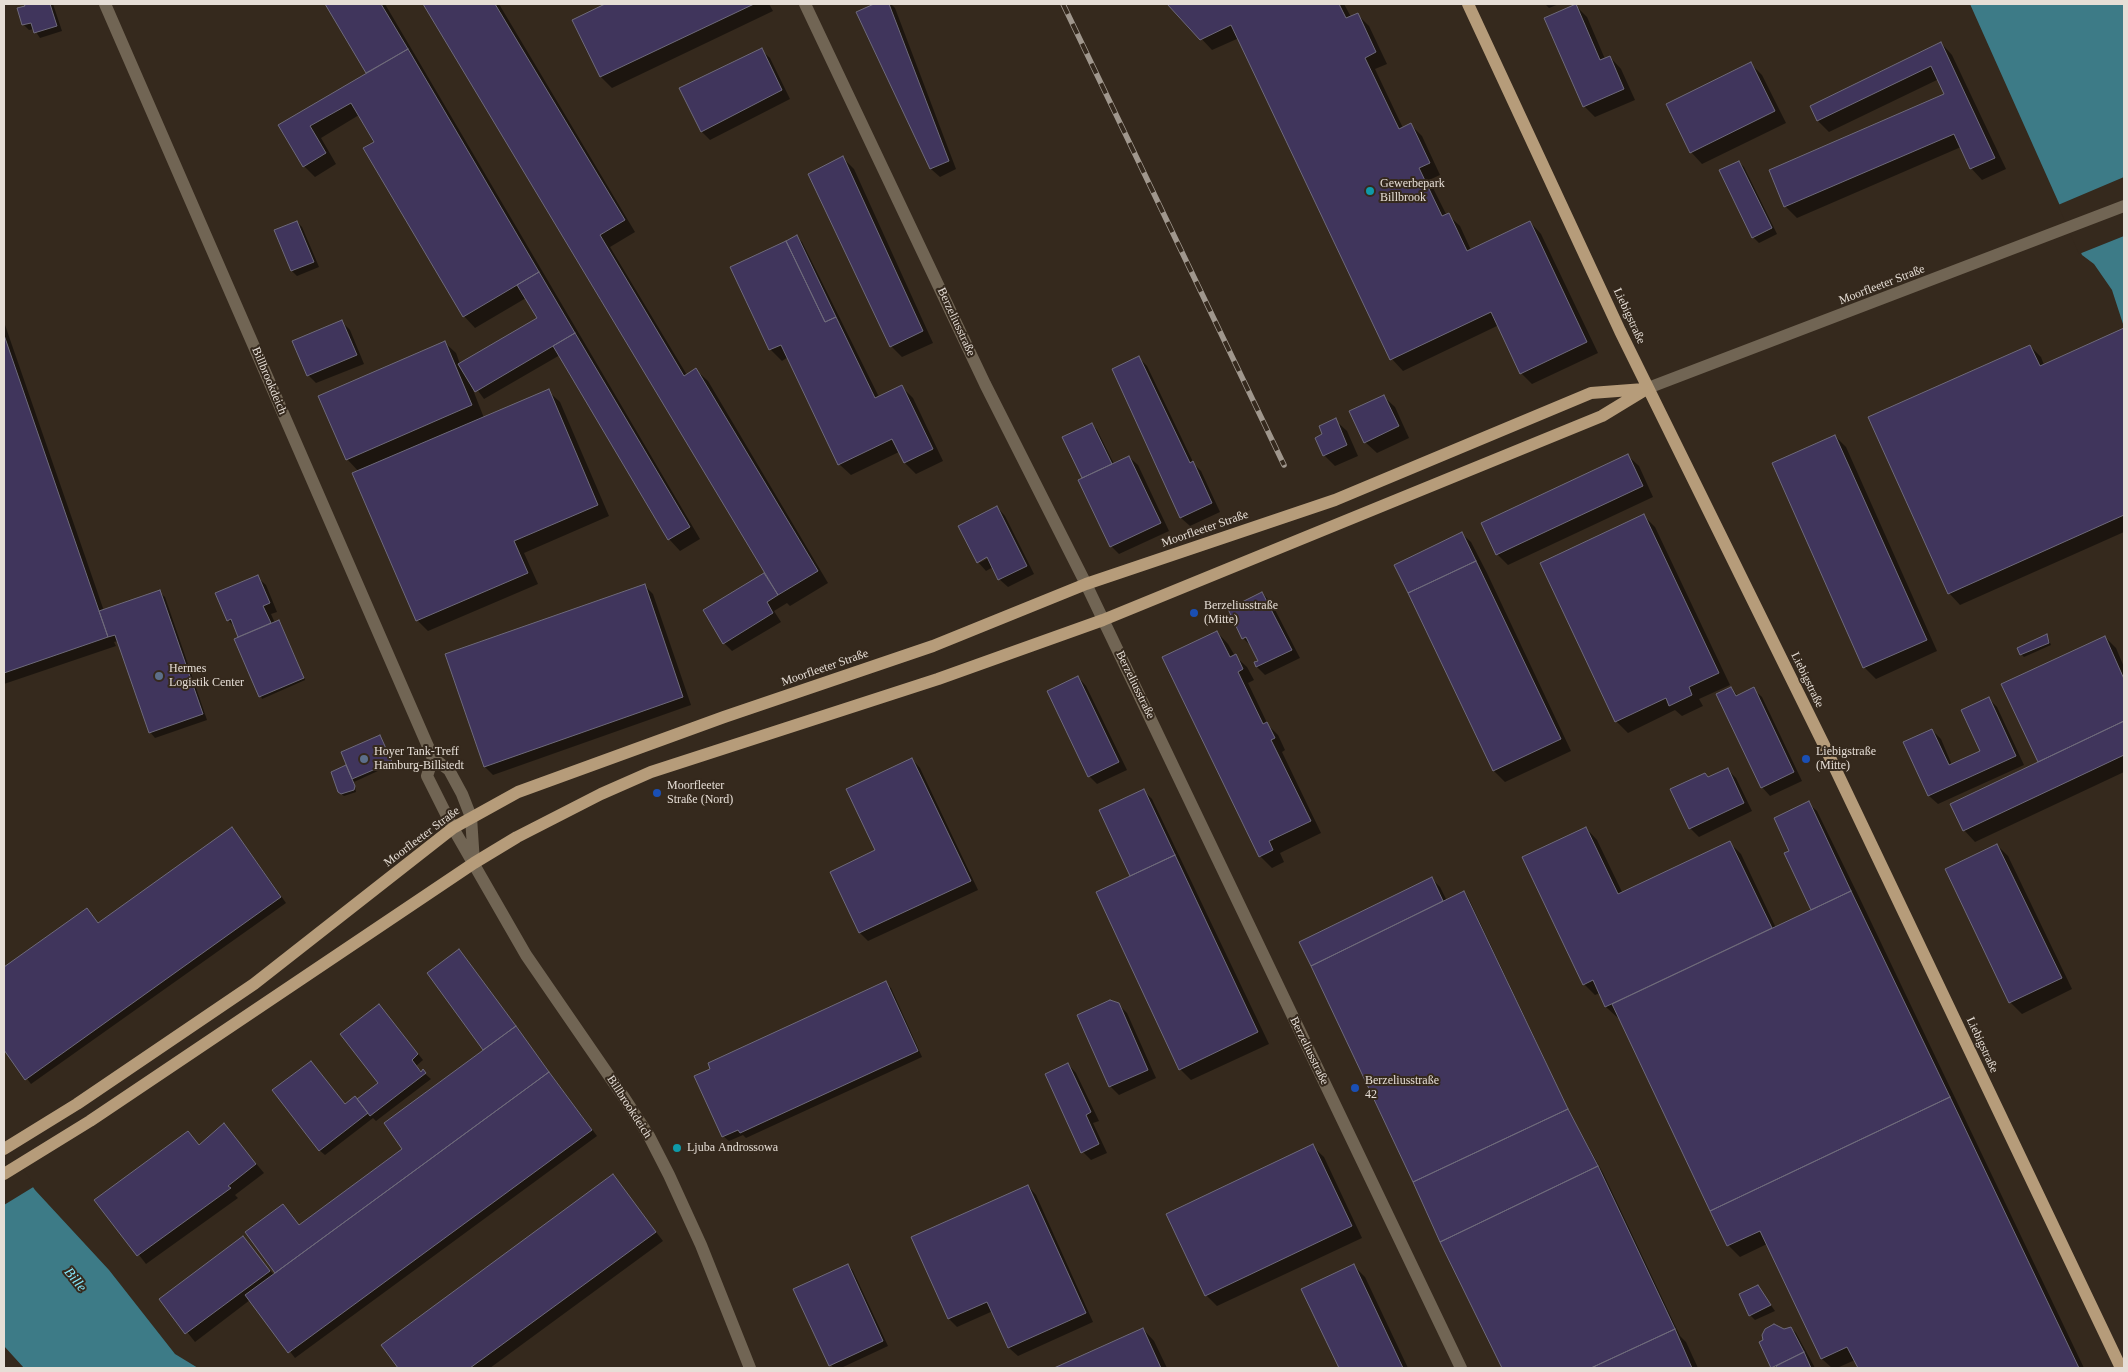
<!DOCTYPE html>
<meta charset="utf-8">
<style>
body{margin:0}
#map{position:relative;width:2128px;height:1372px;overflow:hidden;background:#35291d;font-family:"Times New Roman",serif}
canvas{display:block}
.frame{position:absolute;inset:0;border:5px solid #e6ded6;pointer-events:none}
</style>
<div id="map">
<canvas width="2128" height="1372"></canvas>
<div class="frame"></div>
</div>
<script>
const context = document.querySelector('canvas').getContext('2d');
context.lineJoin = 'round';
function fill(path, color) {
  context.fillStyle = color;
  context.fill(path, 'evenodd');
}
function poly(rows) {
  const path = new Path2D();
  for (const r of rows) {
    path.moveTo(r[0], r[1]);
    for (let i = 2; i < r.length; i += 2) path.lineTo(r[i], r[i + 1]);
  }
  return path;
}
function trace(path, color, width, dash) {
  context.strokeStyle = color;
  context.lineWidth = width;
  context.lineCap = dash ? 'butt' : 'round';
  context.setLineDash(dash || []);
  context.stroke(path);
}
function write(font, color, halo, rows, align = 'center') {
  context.font = font + ' "Times New Roman",serif';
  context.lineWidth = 4;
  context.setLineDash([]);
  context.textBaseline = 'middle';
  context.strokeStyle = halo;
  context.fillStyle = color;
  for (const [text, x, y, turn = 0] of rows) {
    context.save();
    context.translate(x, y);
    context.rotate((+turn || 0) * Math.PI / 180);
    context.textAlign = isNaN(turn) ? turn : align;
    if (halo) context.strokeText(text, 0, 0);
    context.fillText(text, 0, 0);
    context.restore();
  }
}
const water = poly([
 [1970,4,2124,4,2124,327,2112,290,2094,264,2082,255],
 [4,1144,35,1190,109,1270,175,1354,198,1368,24,1368,4,1346]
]);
const pier = poly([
 [2124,177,2124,236,2079,254,2058,205],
 [4,1142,35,1186,4,1205]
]);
const shadow = poly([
 [26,4,53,4,62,31,40,38,34,29,29,30,24,25],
 [327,4,385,4,700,539,680,551,669,539,560,355,484,399,468,377,484,418,548,391,560,402,609,516,524,553,538,584,428,631,417,620,359,472,347,459,444,342,456,353,460,364,539,318,526,298,475,328,464,316,359,115,321,138,336,164,315,177,304,166,280,126,368,74],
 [424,4,499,4,635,232,610,247,687,375,696,370,708,381,828,583,790,606,787,603,774,611,781,622,732,651,724,643,705,610,766,574],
 [608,4,769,4,773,11,612,88,601,77,574,20],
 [877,4,891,4,895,8,956,169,940,177,931,169,858,13],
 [1169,4,1344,4,1351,17,1357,14,1369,26,1387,64,1375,69,1403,128,1411,125,1422,136,1440,175,1429,180,1447,216,1448,215,1460,226,1471,250,1530,222,1541,234,1598,353,1532,384,1521,373,1499,325,1403,371,1392,359,1239,38,1212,50],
 [1545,4,1559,4,1549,8],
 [1576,6,1587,17,1605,59,1610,57,1621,69,1635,100,1595,117,1584,106],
 [1941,43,1952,55,2006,169,1982,180,1971,168,1961,147,1797,218,1786,207,1770,171,1946,94,1939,79,1829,132,1818,121,1811,106],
 [761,50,770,58,790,99,710,140,702,132,681,89],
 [1751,64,1762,75,1786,123,1702,164,1691,152],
 [843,158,854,169,933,343,902,357,891,346],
 [1739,162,1744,167,1777,234,1759,243,1753,237,1721,171],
 [297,222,302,227,319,267,297,276,292,271],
 [797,237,802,242,879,397,902,387,913,398,943,461,916,474,905,463,899,452,851,475,839,464,788,357,782,361,770,349],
 [4,322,104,611,159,592,165,597,207,720,155,738,150,732,118,641,114,642,116,646,4,684],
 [342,322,350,330,364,364,316,383,308,375],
 [2124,330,2124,532,1960,605,1949,593,2030,346,2041,357,2044,365],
 [1139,358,1147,366,1194,464,1201,471,1220,512,1190,526,1181,518,1114,369],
 [1383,396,1395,407,1409,438,1377,453,1365,442],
 [1335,420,1347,431,1358,456,1335,466,1324,455,1324,435],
 [1092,424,1097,430,1114,464,1129,457,1138,465,1169,531,1119,554,1111,546,1083,477],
 [1835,436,1846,447,1937,651,1876,679,1864,667],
 [1627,455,1639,466,1653,497,1508,565,1497,554],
 [997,507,1005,516,1034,574,1008,587,999,579,993,567,986,571,978,562],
 [992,554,993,556,979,563,979,560],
 [1644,516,1655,527,1730,685,1699,699,1703,706,1682,716,1675,710,1628,733,1616,721],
 [1462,534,1471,542,1487,573,1571,751,1505,782,1494,771,1409,592],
 [257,577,266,585,277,612,271,614,275,623,279,621,281,624,305,680,262,699,240,638,235,627,228,620],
 [644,585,653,594,691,705,493,775,485,767,447,654],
 [1262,593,1271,602,1300,658,1265,675,1257,667,1255,663,1259,661,1252,647,1243,638],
 [1217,632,1228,644,1235,656,1247,667,1254,680,1248,683,1268,725,1278,735,1285,750,1282,752,1321,833,1280,853,1284,862,1272,868,1260,856,1164,658],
 [2047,635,2051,645,2024,657,2021,654],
 [2105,637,2116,648,2124,667,2124,772,1975,842,1964,830,2039,763,2003,685],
 [1078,677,1086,686,1127,770,1097,784,1089,776],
 [1731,688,1738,696,1753,689,1762,697,1802,781,1770,796,1762,787],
 [1989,699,1997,707,2024,765,1938,804,1929,796,1905,743,1932,730,1941,739,1952,765,1981,751],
 [380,736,393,764,354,782,356,792,344,796,339,792,332,773,348,766],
 [912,759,920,768,978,890,868,941,860,933,832,872,877,851],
 [1727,769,1736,778,1752,811,1699,837,1690,828,1705,774,1709,778],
 [1144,791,1152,799,1269,1044,1191,1080,1180,1069,1132,877,1101,811],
 [1808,803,1817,811,1862,903,2084,1368,1859,1368,1855,1360,1837,1368,1832,1368,1822,1359,1767,1244,1740,1257,1729,1246,1619,1017,1618,1018,1606,1007,1600,993,1595,995,1584,984,1586,828,1597,840,1623,894,1730,843,1741,854,1776,928,1813,910,1791,851],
 [237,834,286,903,31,1084,4,1048,4,969,87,910,98,923],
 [1997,845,2008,856,2072,989,2022,1014,2010,1002],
 [1432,879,1440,887,1447,901,1464,892,1467,895,1570,1113,1603,1173,1680,1336,1686,1342,1698,1368,1503,1368,1441,1241,1301,942],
 [459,951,597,1136,295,1358,250,1300,195,1342,161,1299,243,1238,274,1275,277,1273,299,1226,404,1150,485,1050,429,973],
 [885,983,891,988,922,1057,746,1138,743,1135,729,1141,723,1136],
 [1118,1004,1127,1013,1156,1078,1119,1095,1110,1086],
 [379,1005,423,1060,416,1066,431,1079,376,1121,373,1118,325,1155,319,1150,311,1062,345,1105,358,1101,380,1084],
 [1068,1064,1076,1073,1099,1121,1093,1123,1107,1153,1091,1160,1083,1152],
 [224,1125,264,1173,235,1195,238,1198,146,1264,96,1200,200,1146],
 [1312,1146,1324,1157,1362,1238,1217,1306,1206,1295],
 [613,1176,663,1241,490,1368,400,1368,383,1345],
 [1028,1186,1036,1195,1093,1322,1018,1356,1009,1348,993,1311,957,1327,949,1319,913,1238],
 [848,1265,853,1271,888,1346,841,1368,833,1368,795,1290],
 [1354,1266,1365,1277,1408,1368,1340,1368,1303,1290],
 [1758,1287,1775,1311,1755,1320,1750,1315],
 [1791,1328,1796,1333,1815,1368,1772,1367,1760,1343],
 [1143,1329,1154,1341,1167,1368,1057,1368]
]);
const building = poly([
 [24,4,50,4,57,26,34,33,31,23,22,25,17,8,25,6,24,4],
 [325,4,381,4,408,49,366,73,325,4],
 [423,4,495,4,625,220,600,235,684,376,696,368,818,571,778,595,423,4],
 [605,4,754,4,600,77,572,20,605,4],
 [874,4,889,4,949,161,930,169,856,12,874,4],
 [1167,4,1339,4,1346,18,1358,13,1376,52,1365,58,1399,129,1411,123,1430,163,1419,168,1442,216,1449,213,1467,251,1530,221,1587,342,1520,374,1491,312,1390,360,1231,25,1200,40,1167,4],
 [1576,4,1600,60,1610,56,1624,89,1583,107,1544,18,1576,4],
 [1941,42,1995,158,1970,169,1954,134,1784,207,1769,170,1944,94,1931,66,1817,121,1810,106,1941,42],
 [762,48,782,90,701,132,679,88,762,48],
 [408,49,539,272,463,317,363,148,374,142,351,103,310,126,326,153,303,167,278,125,408,49],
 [1751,62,1775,111,1690,153,1666,104,1751,62],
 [843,156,923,331,890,347,808,174,843,156],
 [1739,161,1772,228,1752,238,1719,170,1739,161],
 [297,221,314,262,291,271,274,230,297,221],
 [797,235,836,317,825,322,786,241,797,235],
 [786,241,825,322,836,317,875,398,902,385,933,449,904,463,892,439,838,465,781,345,769,350,730,267,786,241],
 [539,272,575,333,475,392,458,364,537,318,517,285,539,272],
 [342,320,357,355,307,376,292,341,342,320],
 [2124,328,2124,515,1948,594,1868,417,2030,345,2040,366,2124,328],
 [575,333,690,527,668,540,553,346,575,333],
 [4,335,108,637,4,673,4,335],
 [445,341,472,405,346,460,318,396,445,341],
 [1139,356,1190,463,1193,461,1212,503,1180,518,1112,369,1139,356],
 [549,389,598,505,514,541,528,573,416,621,352,473,549,389],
 [1384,395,1399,426,1364,443,1349,411,1384,395],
 [1336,418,1347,445,1323,456,1315,438,1322,434,1319,426,1336,418],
 [1092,423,1112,464,1082,478,1062,437,1092,423],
 [1835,435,1927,640,1863,668,1772,463,1835,435],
 [1628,454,1643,486,1496,555,1481,523,1628,454],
 [1129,456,1161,523,1110,547,1078,480,1129,456],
 [997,506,1027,566,998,580,987,557,977,563,958,526,997,506],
 [1644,514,1719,673,1689,687,1692,695,1669,706,1666,698,1615,722,1540,563,1644,514],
 [1462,532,1476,561,1408,593,1394,565,1462,532],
 [1476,561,1561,739,1493,771,1408,593,1476,561],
 [764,573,778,595,767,602,773,613,723,644,703,610,764,573],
 [258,575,270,603,263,606,271,623,238,637,231,619,227,621,215,593,258,575],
 [645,584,683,697,484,767,445,654,645,584],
 [160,590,203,714,149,733,115,635,108,637,99,611,160,590],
 [1262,592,1292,650,1256,667,1254,662,1258,661,1246,637,1242,639,1228,609,1262,592],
 [279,620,304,678,259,697,234,639,279,620],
 [1217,631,1230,657,1236,654,1243,669,1238,672,1263,724,1267,722,1275,738,1271,740,1311,821,1269,841,1273,850,1259,857,1162,657,1217,631],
 [2047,634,2049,643,2020,655,2017,648,2047,634],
 [2105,636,2124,679,2124,721,2038,762,2001,684,2105,636],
 [1078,676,1119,762,1088,777,1047,691,1078,676],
 [1731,687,1736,696,1754,687,1794,772,1761,788,1716,694,1731,687],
 [1989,697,2016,756,1928,796,1903,742,1932,729,1949,765,1980,751,1961,710,1989,697],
 [2124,721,2124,755,1963,831,1950,804,2124,721],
 [380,735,392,762,352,779,341,752,380,735],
 [912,758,971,881,859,933,830,872,875,850,846,789,912,758],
 [346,765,355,786,354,790,341,794,338,792,331,772,346,765],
 [1728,768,1744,803,1689,829,1670,789,1705,773,1708,777,1728,768],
 [1144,789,1175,855,1130,876,1099,810,1144,789],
 [1809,801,1851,891,1811,910,1784,853,1789,851,1774,818,1809,801],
 [232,827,281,897,25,1080,4,1050,4,967,87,908,98,923,232,827],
 [1586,827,1618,894,1730,841,1772,928,1605,1007,1593,980,1583,985,1522,857,1586,827],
 [1997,844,2062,978,2009,1003,1945,869,1997,844],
 [1175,855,1258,1032,1179,1070,1096,892,1175,855],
 [1432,877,1443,901,1311,966,1299,942,1432,877],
 [1464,891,1568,1109,1413,1182,1311,966,1464,891],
 [1851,891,1950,1097,1710,1211,1612,1004,1851,891],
 [459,949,516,1026,483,1050,427,973,459,949],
 [886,981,918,1051,740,1133,738,1130,722,1137,694,1076,710,1069,708,1063,886,981],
 [1110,1000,1119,1003,1148,1070,1109,1087,1077,1015,1110,1000],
 [379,1004,418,1054,412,1060,421,1072,423,1069,426,1073,370,1116,357,1099,378,1083,340,1034,379,1004],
 [516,1026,549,1072,275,1273,245,1232,283,1204,299,1225,402,1149,384,1123,516,1026],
 [311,1061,345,1104,355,1096,368,1113,319,1151,272,1090,311,1061],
 [1068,1063,1091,1112,1086,1115,1099,1144,1081,1153,1045,1074,1068,1063],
 [549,1072,592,1130,288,1353,245,1295,549,1072],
 [1950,1097,2079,1368,1858,1368,1847,1347,1821,1359,1760,1231,1727,1246,1710,1211,1950,1097],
 [1568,1109,1598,1166,1440,1242,1413,1182,1568,1109],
 [224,1123,256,1164,228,1186,231,1188,137,1256,94,1200,188,1131,199,1145,224,1123],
 [1313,1144,1352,1226,1205,1296,1166,1214,1313,1144],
 [1598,1166,1675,1329,1591,1368,1502,1368,1440,1242,1598,1166],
 [613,1174,656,1232,470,1368,398,1368,381,1345,613,1174],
 [1028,1185,1086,1313,1008,1348,987,1302,948,1319,911,1237,1028,1185],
 [243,1236,270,1271,185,1334,159,1299,243,1236],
 [848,1264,883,1341,829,1366,793,1289,848,1264],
 [1354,1264,1403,1368,1339,1368,1301,1289,1354,1264],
 [1758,1285,1771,1305,1749,1316,1739,1294,1758,1285],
 [1774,1324,1784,1329,1791,1327,1804,1352,1771,1368,1759,1342,1763,1340,1762,1335,1765,1329,1774,1324],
 [1143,1328,1161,1368,1054,1368,1143,1328],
 [1675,1329,1692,1368,1591,1368,1675,1329],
 [1804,1352,1811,1368,1777,1368,1776,1366,1804,1352]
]);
const minor = poly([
 [105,4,433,758,449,770,462,794,471,817,474,863],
 [805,4,985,384,1086,584,1461,1368],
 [1648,388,2124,206],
 [433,758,427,776,453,828,526,955,625,1099,649,1136,669,1175,701,1245,750,1368]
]);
const major = poly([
 [1468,4,1620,331,1823,743,2121,1368],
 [4,1149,77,1104,254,984,453,828,518,792,724,717,933,646,1086,584,1335,500,1591,393,1644,389],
 [4,1174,90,1121,474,863,517,837,601,794,651,772,938,679,1103,620,1602,416,1648,388]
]);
const rail = poly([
 [1063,4,1284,465]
]);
const markers = [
 [1370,191,5,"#0f9aa8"],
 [1194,613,5,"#1a4fb4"],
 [159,676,5,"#5c6f8a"],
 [364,759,5,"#5c6f8a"],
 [1806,759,5,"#1a4fb4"],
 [657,793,5,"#1a4fb4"],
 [1355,1088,5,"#1a4fb4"],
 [677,1148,5,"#0f9aa8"]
];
const poiNames = [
 ["Gewerbepark",1380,184],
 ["Billbrook",1380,198],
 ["Berzeliusstraße",1204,606],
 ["(Mitte)",1204,620],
 ["Hermes",169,669],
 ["Logistik Center",169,683],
 ["Hoyer Tank-Treff",374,752],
 ["Hamburg-Billstedt",374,766],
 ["Liebigstraße",1816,752],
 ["(Mitte)",1816,766],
 ["Moorfleeter",667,786],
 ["Straße (Nord)",667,800],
 ["Berzeliusstraße",1365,1081],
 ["42",1365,1095],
 ["Ljuba Androssowa",687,1148]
];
const streetNames = [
 ["Moorfleeter Straße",1882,285,-21],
 ["Liebigstraße",1629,316,65],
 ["Berzeliusstraße",956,322,65],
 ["Billbrookdeich",269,381,67],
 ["Moorfleeter Straße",1205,529,-19],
 ["Moorfleeter Straße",825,668,-19],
 ["Liebigstraße",1807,680,64],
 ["Berzeliusstraße",1135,685,64],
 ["Moorfleeter Straße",422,837,-37],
 ["Liebigstraße",1982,1045,65],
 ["Berzeliusstraße",1309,1051,64],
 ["Billbrookdeich",629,1107,57]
];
const waterNames = [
 ["Bille",75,1280,51]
];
fill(water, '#3d7b87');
fill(pier, '#35291d');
fill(shadow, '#0007');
fill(building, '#40355c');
trace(building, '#6e6a7b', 1);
trace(minor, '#716554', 12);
trace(major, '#b69c7a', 12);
trace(rail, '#a0978d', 5.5);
trace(rail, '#35291d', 4, [11]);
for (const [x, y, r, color] of markers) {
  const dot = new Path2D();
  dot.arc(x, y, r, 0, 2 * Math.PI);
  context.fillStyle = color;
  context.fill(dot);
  trace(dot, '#35291d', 2);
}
write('12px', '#e6ded6', '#35291d', poiNames, 'left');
write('12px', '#e6ded6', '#35291d', streetNames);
write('italic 14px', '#85e7fb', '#35291d', waterNames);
</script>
